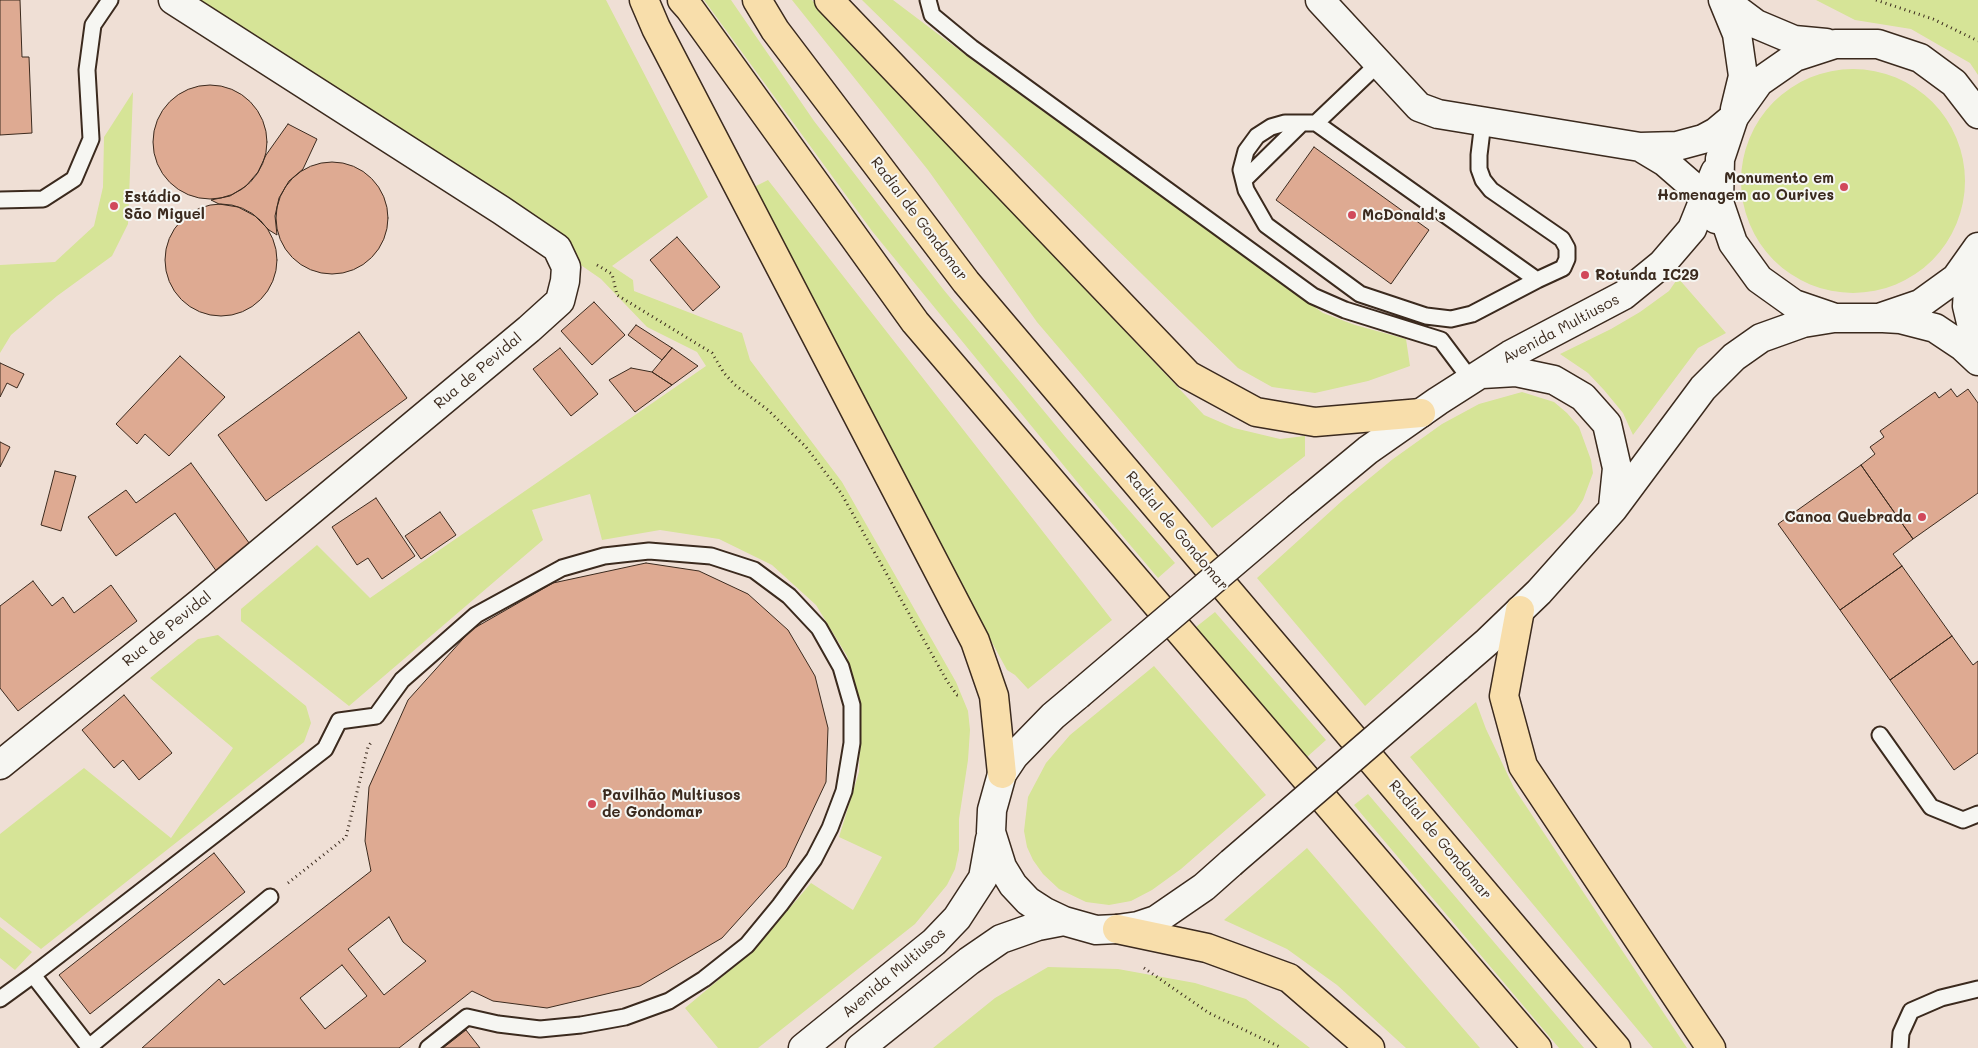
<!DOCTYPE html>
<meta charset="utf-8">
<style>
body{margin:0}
canvas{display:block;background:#efdfd5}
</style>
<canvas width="1978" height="1048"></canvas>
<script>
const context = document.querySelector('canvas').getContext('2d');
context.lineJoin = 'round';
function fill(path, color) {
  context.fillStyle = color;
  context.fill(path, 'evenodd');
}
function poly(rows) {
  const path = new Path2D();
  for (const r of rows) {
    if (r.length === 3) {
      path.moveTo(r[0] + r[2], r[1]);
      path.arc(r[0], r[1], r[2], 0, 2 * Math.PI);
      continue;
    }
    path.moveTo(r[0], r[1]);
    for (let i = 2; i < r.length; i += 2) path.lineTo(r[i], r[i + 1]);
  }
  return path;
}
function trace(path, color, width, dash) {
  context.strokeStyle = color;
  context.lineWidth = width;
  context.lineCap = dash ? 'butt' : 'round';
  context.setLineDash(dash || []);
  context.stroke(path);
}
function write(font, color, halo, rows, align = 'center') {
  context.font = font + ' Mali,sans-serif';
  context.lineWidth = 4;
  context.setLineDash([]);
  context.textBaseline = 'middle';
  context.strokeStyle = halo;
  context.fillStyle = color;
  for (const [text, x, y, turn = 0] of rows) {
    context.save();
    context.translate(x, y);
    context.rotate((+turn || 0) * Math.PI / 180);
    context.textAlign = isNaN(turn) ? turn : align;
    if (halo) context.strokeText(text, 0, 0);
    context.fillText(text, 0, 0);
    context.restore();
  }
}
const green = poly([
 [179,0,606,0,708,197,612,266,633,280,634,291,742,333,750,360,842,482,956,682,968,711,970,730,968,760,959,819,959,850,955,869,947,885,915,924,758,1048,718,1048,685,1008,753,951,811,883,853,910,882,857,839,837,859,772,861,713,847,656,816,605,772,565,719,539,660,530,602,540,590,494,532,510,543,540,349,706,241,621,241,609,317,545,370,598,706,366,697,352,647,327,601,279,501,210],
 [704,0,731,0,814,121,943,289,1067,439,1175,563,1158,578,1087,494,872,231],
 [792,0,812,0,1204,415,1234,428,1280,439,1305,436,1305,456,1212,528,1037,322,928,170],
 [862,0,893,0,983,68,1323,313,1355,325,1406,339,1410,366,1368,381,1315,393,1272,387,1238,368],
 [1816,0,1978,0,1978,75,1970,63,1911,29,1855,20],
 [1853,181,112],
 [133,92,128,224,112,256,57,296,11,335,0,353,0,265,55,262,94,226,103,187,104,137],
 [768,180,1112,620,1028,689,1015,675,1007,670,876,430,754,187],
 [1678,278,1726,333,1698,348,1633,435,1623,413,1604,390,1588,373,1560,354,1611,329,1640,312,1669,291],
 [1522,392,1554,402,1567,413,1579,427,1591,460,1593,473,1583,500,1575,512,1560,527,1365,706,1257,578,1343,500,1393,459,1442,424,1479,404],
 [1215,612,1326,740,1307,757,1196,627],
 [218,635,306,706,311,723,304,742,41,949,0,917,0,834,84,768,171,838,233,748,150,678,198,639],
 [1154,666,1266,795,1181,869,1152,890,1131,901,1109,905,1086,902,1059,889,1043,874,1033,860,1027,847,1024,831,1028,797,1046,763,1070,735],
 [1476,702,1486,729,1514,788,1687,1048,1653,1048,1410,757],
 [1368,794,1584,1048,1559,1048,1354,805],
 [1307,848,1480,1048,1406,1048,1337,985,1287,949,1224,920],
 [0,927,32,952,15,970,0,958],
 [1048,967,1118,969,1195,983,1246,999,1310,1048,933,1048,995,998]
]);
const building = poly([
 [0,0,20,0,22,57,29,57,32,133,0,135,0,0],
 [210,142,57],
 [288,124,317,139,303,169,289,181,279,198,275,216,277,235,269,230,255,216,238,207,219,204,211,200,230,196,246,186,258,172,266,155,288,124],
 [1314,147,1429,230,1391,284,1276,200,1314,147],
 [332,218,56],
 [221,260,56],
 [677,237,720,287,693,311,650,260,677,237],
 [594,302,625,335,592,365,561,331,594,302],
 [636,325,672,348,662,360,628,335,636,325],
 [359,332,407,398,266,501,218,435,359,332],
 [560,348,598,394,571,416,533,369,560,348],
 [672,348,698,366,672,385,652,372,672,348],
 [180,356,225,397,169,456,145,434,137,444,116,424,180,356],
 [0,363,24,374,17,388,7,383,0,397,0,363],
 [631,368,652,372,672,385,635,412,609,380,631,368],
 [1951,389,1957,397,1968,389,1978,403,1978,493,1913,539,1861,465,1875,454,1870,447,1884,437,1880,431,1935,392,1939,398,1951,389],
 [0,442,10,447,0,467,0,442],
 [191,463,252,547,217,572,175,513,116,556,88,517,126,490,136,503,191,463],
 [1861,465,1913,539,1893,554,1902,566,1840,610,1778,524,1861,465],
 [55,471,76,476,61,531,41,525,55,471],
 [376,498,415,556,382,579,368,558,357,565,332,527,376,498],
 [440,512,456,535,421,559,405,536,440,512],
 [646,563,699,571,748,594,788,630,815,676,828,728,826,782,786,867,722,938,640,986,547,1008,493,1001,472,991,399,1048,142,1048,219,979,224,985,371,871,365,841,369,787,408,700,471,630,553,583,646,563],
 [389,917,403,942,426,961,384,995,348,949,389,917],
 [342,965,367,996,325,1029,300,998,342,965],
 [1902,566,1952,636,1890,680,1840,610,1902,566],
 [33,581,52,606,63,597,74,613,111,585,137,621,18,711,0,688,0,606,33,581],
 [1952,636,1973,665,1978,661,1978,753,1954,770,1890,680,1952,636],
 [124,695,172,753,139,780,123,760,114,768,82,730,124,695],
 [214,853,245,892,90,1014,59,975,214,853],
 [466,1030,480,1048,443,1048,466,1030]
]);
const path = poly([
 [1876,0,1933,19,1978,41],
 [597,265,612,274,617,295,712,353,724,373,735,385,768,410,806,447,841,493,947,681,957,695,961,696],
 [288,883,346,837,368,747,372,741],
 [1144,968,1209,1013,1282,1048]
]);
const service = poly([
 [928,0,932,15,972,48,1313,296,1345,310,1441,340,1471,380],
 [1378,64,1316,123,1537,280,1563,268,1567,259,1567,248,1562,239,1491,190,1483,180,1479,169,1479,155,1483,122],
 [1316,123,1285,123,1271,127,1257,136,1246,151,1241,170,1246,190,1266,225,1360,294,1426,316,1451,319,1472,314,1537,280],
 [1244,180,1302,123],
 [0,200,43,199,74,179,91,139,87,70,93,25,110,0],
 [1880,735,1931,807,1963,820,1978,814],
 [33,975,325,749,339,721,376,716,402,680,476,615,562,568,604,556,649,551,711,556,754,570,789,596,819,628,841,667,852,705,852,743,844,791,830,828,814,859,780,905,747,945,704,979,669,1001,625,1017,581,1025,540,1029,498,1024,467,1017,428,1048],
 [0,999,33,975,89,1047,270,897],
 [1900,1048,1901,1033,1911,1011,1941,998,1978,989]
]);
const minor = poly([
 [1320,0,1419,107,1438,114,1640,147,1677,146,1703,139,1716,132,1734,117],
 [1640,147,1665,162,1696,189,1716,219],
 [0,765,201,602,529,329,560,301,565,281,566,267,557,248,501,210,173,0]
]);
const secondary = poly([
 [1723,0,1737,34,1743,76,1735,109],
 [1724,0,1756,24,1794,40,1826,43],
 [1978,114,1954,83,1920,58,1878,44,1835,44,1795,57,1759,82,1734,117,1720,159,1719,202,1733,243,1759,279,1794,304,1835,318,1879,318,1920,304,1956,278,1978,247],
 [1976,256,1969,275,1967,306,1973,331,1978,344],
 [1883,318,1900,319,1935,328,1962,346,1978,361],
 [1482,374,1516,372,1554,380,1583,397,1607,424,1617,468,1613,507],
 [1299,507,1368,450,1438,401,1510,355,1624,295,1662,264,1692,229,1715,172],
 [1457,668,1487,642,1539,592,1613,509,1703,388,1734,357,1761,338,1803,323,1834,318],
 [1078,695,1053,716,1014,756,1002,774,992,810,991,832,1002,867,1013,885,1028,901,1045,912,1064,921,1096,930,1117,929,1138,926,1156,920,1204,887,1231,863],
 [803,1048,934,942,957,918,983,878,990,839],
 [860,1048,969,961,1001,939,1038,926,1064,921]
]);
const motorway = poly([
 [644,0,656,28,975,641,994,696,1002,774],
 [682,0,690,9,915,322,1537,1048],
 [757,0,775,30,966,282,1616,1048],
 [829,0,1188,375,1256,412,1315,422,1421,413],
 [1520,610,1504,696,1523,766,1711,1048],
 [1117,929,1207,948,1289,978,1370,1048]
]);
const secondaryBridge = poly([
 [1078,695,1299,507],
 [1231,863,1457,668]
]);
const markers = [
 [1844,187,5,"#d1495b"],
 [114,206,5,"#d1495b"],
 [1352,215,5,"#d1495b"],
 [1585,275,5,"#d1495b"],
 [1922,517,5,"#d1495b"],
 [592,804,5,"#d1495b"]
];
const poiNames = [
 ["Monumento em",1834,178,"right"],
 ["Homenagem ao Ourives",1834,195,"right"],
 ["Estádio",124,197],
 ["São Miguel",124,214],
 ["McDonald's",1362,215],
 ["Rotunda IC29",1595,275],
 ["Canoa Quebrada",1912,517,"right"],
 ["Pavilhão Multiusos",602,795],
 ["de Gondomar",602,812]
];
const streetNames = [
 ["Radial de Gondomar",919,219,53],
 ["Avenida Multiusos",1561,329,-28],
 ["Rua de Pevidal",478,371,-40],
 ["Radial de Gondomar",1177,531,50],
 ["Rua de Pevidal",167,629,-39],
 ["Radial de Gondomar",1440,840,50],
 ["Avenida Multiusos",894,973,-40]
];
fill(green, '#d6e497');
fill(building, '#deaa92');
trace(building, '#3b2a1e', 1);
trace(service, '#3b2a1e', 19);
trace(minor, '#3b2a1e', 31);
trace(secondary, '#3b2a1e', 31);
trace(motorway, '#3b2a1e', 31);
trace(path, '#3b2a1e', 3, [1, 4]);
trace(service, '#f6f6f2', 15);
trace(minor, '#f6f6f2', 28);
trace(secondary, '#f6f6f2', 28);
trace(motorway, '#f8deab', 28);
trace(secondaryBridge, '#3b2a1e', 31, []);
trace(secondaryBridge, '#f6f6f2', 28);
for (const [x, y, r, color] of markers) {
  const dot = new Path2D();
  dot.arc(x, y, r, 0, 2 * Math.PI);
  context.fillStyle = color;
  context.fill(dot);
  trace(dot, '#f6f6f2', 2);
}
write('bold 15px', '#3b2a1e', '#f6f6f2', poiNames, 'left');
write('15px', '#3b2a1e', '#f6f6f2', streetNames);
</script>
